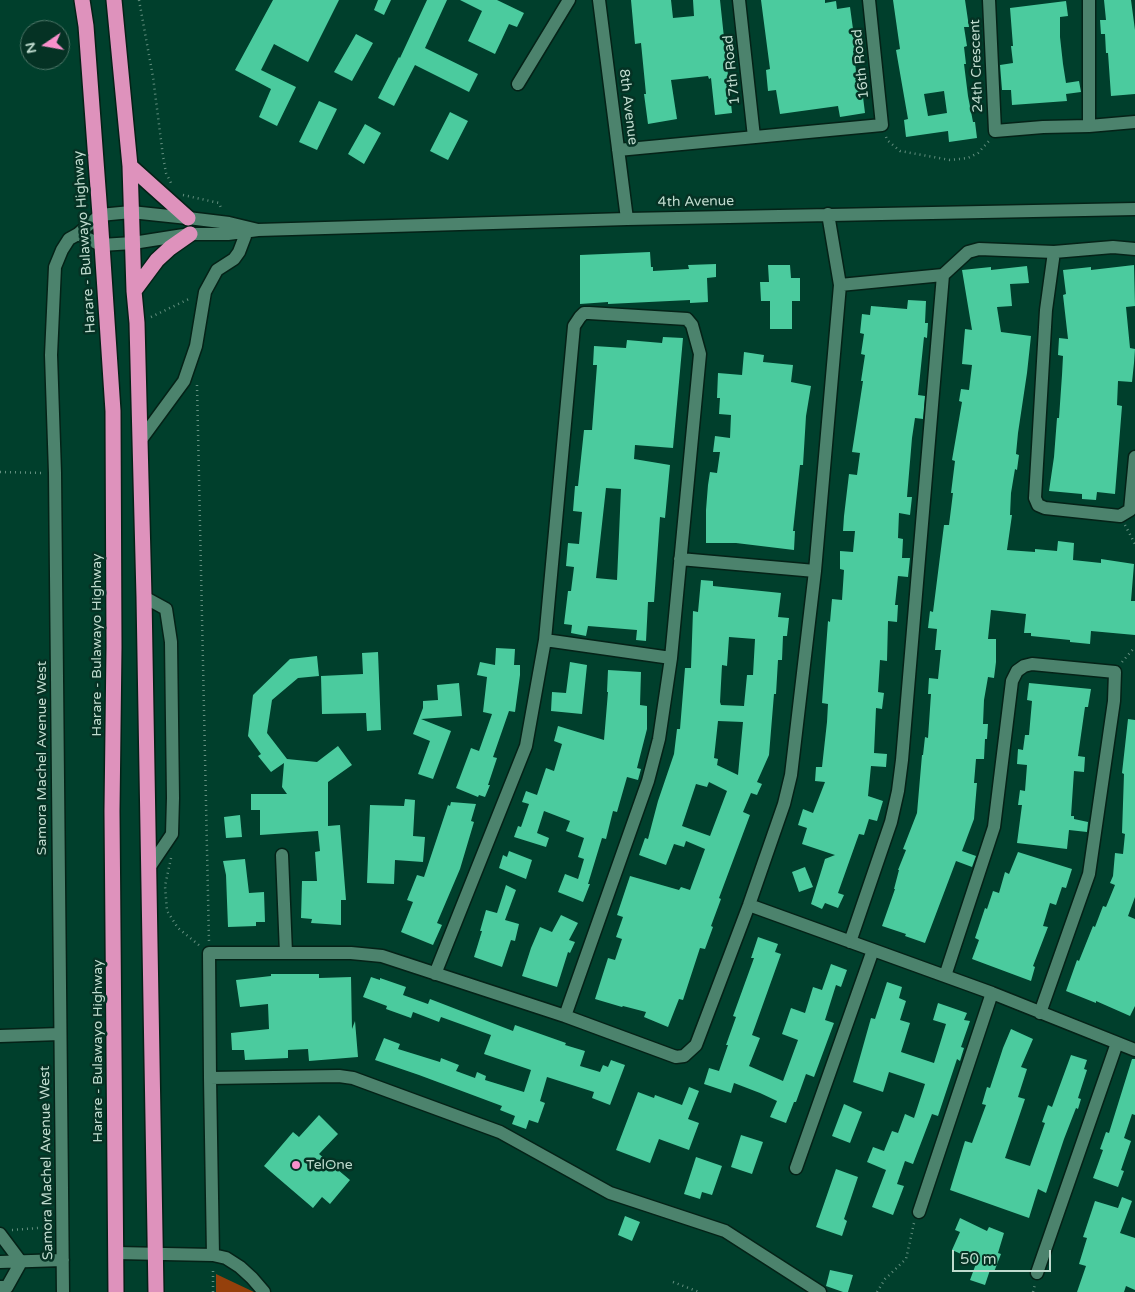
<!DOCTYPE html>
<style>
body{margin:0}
#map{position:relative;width:1135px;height:1292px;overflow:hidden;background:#003f2c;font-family:"Varela Round",sans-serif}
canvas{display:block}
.north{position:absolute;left:20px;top:20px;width:50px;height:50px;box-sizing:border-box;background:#053224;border:1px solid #4f7668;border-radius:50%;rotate:258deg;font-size:14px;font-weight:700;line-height:20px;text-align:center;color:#bfdbce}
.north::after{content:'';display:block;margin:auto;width:18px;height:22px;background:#f890cb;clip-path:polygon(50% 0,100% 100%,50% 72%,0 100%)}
.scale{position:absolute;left:952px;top:1250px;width:99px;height:22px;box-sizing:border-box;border:2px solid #bfdbce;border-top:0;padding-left:6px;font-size:15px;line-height:18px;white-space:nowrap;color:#bfdbce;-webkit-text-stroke:4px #053224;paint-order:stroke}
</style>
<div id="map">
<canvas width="1135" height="1292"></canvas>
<div class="north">N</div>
<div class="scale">50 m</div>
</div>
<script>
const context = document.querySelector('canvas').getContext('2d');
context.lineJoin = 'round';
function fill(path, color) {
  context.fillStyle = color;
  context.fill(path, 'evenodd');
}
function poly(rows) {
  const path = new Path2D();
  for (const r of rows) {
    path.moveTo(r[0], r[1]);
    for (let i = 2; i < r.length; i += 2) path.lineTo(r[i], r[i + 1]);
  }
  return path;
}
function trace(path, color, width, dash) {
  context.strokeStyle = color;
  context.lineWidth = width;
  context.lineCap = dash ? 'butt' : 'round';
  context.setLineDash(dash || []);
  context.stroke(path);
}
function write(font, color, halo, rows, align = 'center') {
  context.font = font + ' "Varela Round",sans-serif';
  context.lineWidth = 5;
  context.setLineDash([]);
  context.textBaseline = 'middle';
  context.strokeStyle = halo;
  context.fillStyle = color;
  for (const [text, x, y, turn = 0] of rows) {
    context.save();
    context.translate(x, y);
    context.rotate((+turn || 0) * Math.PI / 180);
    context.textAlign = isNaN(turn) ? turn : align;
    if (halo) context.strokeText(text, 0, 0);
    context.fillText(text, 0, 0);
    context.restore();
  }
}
const green = poly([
 [216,1274,254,1292,255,1292,216,1292]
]);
const building = poly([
 [273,0,339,0,308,62,274,44,261,70,296,87,277,126,259,117,271,89,235,70],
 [378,0,391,0,384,15,374,10],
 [427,0,447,0,425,48,478,74,469,92,415,65,394,106,378,98,399,57,400,58],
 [460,0,497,0,524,13,517,27,509,24,495,54,468,41,482,11],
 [631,0,671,0,673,18,694,16,693,0,720,0,732,113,715,115,711,78,709,79,708,76,671,80,677,119,648,124,644,94,646,94,641,43,635,44],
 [761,0,825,0,825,3,836,1,837,9,850,7,856,51,853,51,859,90,862,89,865,113,840,117,838,106,780,114,776,90,768,91,766,70,770,69],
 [893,0,965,0,969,27,964,27,967,46,964,47,966,64,964,64,968,96,973,122,975,122,977,138,949,142,948,131,906,137,904,120,908,119,896,50,900,49],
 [944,91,947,113,928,116,924,94],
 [1104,0,1131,0,1135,30,1135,94,1111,96,1108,53,1106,53,1105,34,1101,34,1100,20,1106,20],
 [1066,1,1068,16,1060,17,1060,37,1063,64,1066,83,1079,81,1081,92,1066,94,1067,101,1012,105,1011,90,1002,90,1000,65,1013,63,1011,46,1013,46,1010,8],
 [356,34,373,43,352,81,334,72],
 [319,101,337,109,317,150,299,142],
 [450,112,468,121,448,160,430,151],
 [365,124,381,133,364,164,348,154],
 [650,252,651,267,653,267,653,271,689,269,688,265,716,264,716,277,707,278,708,302,690,303,690,300,608,304,608,302,580,304,580,255],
 [768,265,790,265,791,278,800,278,800,301,792,301,792,329,770,329,770,301,761,301,760,282,769,282],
 [1134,265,1135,306,1126,307,1130,348,1135,349,1134,363,1132,382,1118,381,1117,405,1122,406,1115,494,1097,492,1096,500,1082,499,1082,494,1049,491,1054,457,1057,418,1059,418,1062,375,1063,356,1058,355,1059,338,1068,339,1063,295,1066,294,1063,270,1091,267,1091,270],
 [1027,266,1029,283,1010,284,1012,306,997,307,1001,332,1031,336,1027,373,1018,433,1016,454,1019,455,1017,470,1015,469,1011,493,1010,515,1012,515,1007,550,1035,552,1035,549,1057,551,1058,541,1074,543,1073,560,1101,563,1101,559,1134,564,1131,601,1135,601,1135,635,1091,631,1090,644,1070,642,1070,640,1031,636,1031,633,1024,633,1026,614,991,610,988,639,996,639,996,662,994,678,988,677,984,700,983,724,988,724,987,739,985,739,984,759,976,759,974,783,977,783,974,819,962,851,976,856,972,867,956,861,925,943,905,936,906,934,882,926,895,889,894,889,899,870,898,870,906,850,903,849,917,813,922,755,923,755,925,737,928,738,931,694,928,694,929,678,938,679,941,650,935,650,937,629,928,628,930,611,933,612,944,525,949,525,953,493,951,493,955,461,952,460,962,402,959,401,961,389,969,390,972,365,962,364,965,329,972,330,962,270,991,267,991,270],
 [908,300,926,301,925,323,928,323,927,338,924,337,918,395,925,396,923,419,915,418,912,438,907,497,912,497,910,515,899,513,898,538,903,539,902,558,910,558,908,577,898,576,895,605,898,605,897,622,888,621,887,661,880,660,878,692,884,693,882,709,876,708,874,753,887,754,886,767,871,766,868,796,883,801,877,821,869,819,864,835,859,834,838,893,844,895,838,908,825,903,822,909,811,904,825,859,835,855,802,844,807,828,798,825,803,809,813,813,825,782,815,781,816,767,822,767,827,722,828,704,822,703,828,621,830,622,832,599,842,600,844,570,840,569,840,551,853,552,855,531,843,531,844,516,849,474,857,475,860,453,852,452,863,381,861,381,865,355,861,354,864,334,860,333,862,314,870,315,871,306,907,309],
 [663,337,683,338,673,448,635,445,634,459,670,465,665,518,660,517,654,602,648,602,646,641,636,640,637,630,588,626,586,636,571,633,572,625,564,624,568,591,571,591,574,567,566,566,568,543,579,544,582,512,573,511,575,486,578,486,584,430,592,430,597,365,593,365,594,346,626,348,627,340,662,343],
 [606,488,621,489,617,580,596,578],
 [744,352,764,355,763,362,793,365,791,382,811,386,806,416,803,465,800,465,793,531,795,531,794,550,736,543,706,543,706,510,708,485,710,472,717,473,720,452,713,452,715,436,730,438,731,415,719,414,720,398,717,398,718,373,742,375],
 [701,580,713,581,713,586,781,593,778,617,789,618,787,636,783,636,782,660,778,660,776,694,774,694,769,755,757,782,762,784,757,795,751,793,743,812,750,815,719,898,721,899,711,926,713,927,705,949,700,948,683,1000,679,999,668,1027,644,1017,646,1012,623,1006,622,1007,595,999,608,958,615,960,622,939,616,937,623,917,617,915,630,876,679,890,681,887,690,890,705,849,686,841,684,847,674,844,666,865,639,855,645,838,648,839,658,801,674,754,677,729,680,729,685,668,691,668,693,611,698,612],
 [729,637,755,639,753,675,747,675,744,706,721,705,720,702,722,665,727,666],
 [718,721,743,722,738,775,717,765,718,759,714,758],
 [709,782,727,791,710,836,682,826,696,784,707,787],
 [496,648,515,649,514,665,520,665,520,675,515,712,509,711,493,757,497,758,488,785,490,785,485,797,479,795,478,797,456,788,471,748,479,751,492,714,483,712,487,677,477,675,480,662,495,665],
 [378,652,381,730,367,731,366,713,322,714,321,676,363,674,362,653],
 [317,656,319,676,298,678,272,700,267,733,287,759,317,762,338,746,352,765,328,782,328,826,340,825,346,900,341,900,341,925,311,923,312,919,301,918,302,881,317,881,315,852,320,851,318,831,260,835,260,810,251,810,251,794,287,794,282,787,284,763,271,772,258,756,261,754,248,736,253,695,290,659],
 [570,662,587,665,582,714,551,711,552,692,566,693],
 [608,670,641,672,640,705,647,706,647,729,637,768,641,769,638,780,627,777,617,812,613,811,606,839,602,838,588,884,590,884,583,902,558,892,565,874,578,879,584,859,578,857,584,838,566,831,570,821,544,811,537,833,549,838,546,847,514,837,518,826,521,827,529,804,522,802,526,791,537,795,546,768,554,771,562,744,554,741,558,726,604,740,608,692,607,692],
 [459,683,462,716,421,719,451,731,433,779,418,774,430,741,413,734,423,708,423,701,438,700,437,685],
 [1029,683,1091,689,1088,707,1085,707,1078,756,1085,757,1084,772,1074,771,1071,816,1074,816,1074,819,1088,822,1087,832,1069,830,1067,849,1017,843,1022,805,1018,805,1020,790,1025,791,1027,765,1017,764,1018,749,1023,750,1025,735,1029,735,1032,701,1027,700],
 [1128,719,1135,720,1135,897,1128,916,1135,919,1135,1006,1130,1016,1096,1001,1096,1003,1066,991,1077,960,1079,961,1093,926,1095,927,1103,906,1106,907,1115,885,1110,883,1113,876,1115,853,1123,854,1125,834,1122,833,1124,774,1122,773],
 [405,799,415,800,413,836,425,837,423,862,395,860,394,884,367,883,370,805,404,806],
 [451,802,476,804,471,821,474,822,460,869,437,923,442,925,433,945,401,932,413,902,407,900,417,875,424,877,448,805,450,806],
 [240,815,242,837,226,838,224,817],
 [509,851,532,860,526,879,499,868,503,855,507,857],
 [1018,852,1072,869,1066,888,1062,887,1056,905,1050,903,1043,926,1048,927,1033,966,1035,967,1031,981,972,959,979,940,975,938,985,908,987,909,993,891,999,893,1005,872,1009,874],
 [245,859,249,893,264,892,265,922,256,922,256,926,228,927,226,875,223,861],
 [805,867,813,887,799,892,792,872],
 [506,885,516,890,505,920,519,924,515,941,511,940,502,967,474,957,482,931,480,931,486,910,497,913],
 [561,915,578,923,569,940,575,942,570,953,568,952,557,987,522,976,531,948,540,927,552,932],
 [758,937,778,944,775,952,781,954,752,1035,760,1038,749,1066,783,1081,798,1040,782,1034,791,1008,805,1013,813,987,822,990,831,964,847,970,841,987,836,985,825,1020,834,1023,814,1077,806,1074,796,1102,794,1102,786,1123,770,1117,777,1101,760,1093,734,1083,731,1093,704,1084,709,1068,719,1071,728,1045,726,1045,736,1017,733,1016,754,958,751,958],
 [271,974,319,974,319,978,351,977,352,1029,355,1021,358,1057,309,1061,308,1049,288,1050,288,1058,245,1060,244,1050,232,1050,231,1033,269,1029,268,1004,240,1007,236,980,271,976],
 [371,977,380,980,380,978,406,987,403,995,428,1004,430,999,513,1031,515,1025,566,1043,565,1045,585,1051,580,1066,600,1072,603,1065,608,1067,611,1060,625,1065,610,1105,592,1098,594,1092,547,1077,540,1101,545,1103,538,1123,529,1120,526,1129,512,1124,515,1116,500,1110,502,1106,419,1075,375,1060,384,1038,400,1044,398,1049,440,1062,441,1058,459,1065,456,1071,475,1078,477,1072,486,1076,485,1080,524,1092,531,1070,484,1054,491,1035,441,1017,439,1022,413,1012,411,1018,386,1009,387,1006,363,997],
 [887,982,902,987,899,998,906,1001,900,1020,910,1023,901,1052,934,1063,946,1024,933,1020,938,1003,967,1013,964,1020,970,1021,961,1047,964,1048,960,1061,957,1059,938,1116,932,1114,913,1164,905,1161,897,1184,904,1186,893,1215,872,1207,886,1170,867,1162,873,1147,884,1151,892,1131,898,1133,905,1114,914,1118,925,1084,889,1072,883,1092,853,1082,871,1018,875,1019],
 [1011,1029,1033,1039,1021,1067,1027,1069,1018,1097,1025,1099,1005,1158,1030,1166,1045,1123,1042,1122,1048,1105,1052,1107,1071,1055,1087,1060,1084,1069,1087,1070,1078,1098,1081,1099,1078,1109,1076,1108,1064,1139,1046,1193,1038,1189,1029,1218,950,1190,965,1141,972,1143,986,1105,982,1104,987,1087,990,1088,1003,1048],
 [1132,1059,1135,1059,1135,1115,1132,1114,1124,1138,1131,1141,1121,1170,1124,1171,1118,1187,1093,1178,1103,1150,1100,1149,1106,1132,1109,1133],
 [689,1087,699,1091,688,1119,699,1123,689,1150,659,1139,650,1163,616,1150,638,1092,654,1098,655,1095,682,1105],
 [844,1104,862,1112,850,1143,832,1136],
 [319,1115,338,1134,319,1154,350,1180,330,1204,322,1197,313,1208,264,1166,293,1132,299,1137],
 [741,1135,763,1142,752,1174,731,1167],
 [696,1157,722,1166,712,1195,702,1192,700,1199,684,1194],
 [836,1169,858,1177,844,1219,847,1221,842,1236,816,1227],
 [1122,1197,1132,1201,1120,1233,1135,1238,1135,1290,1126,1286,1124,1292,1077,1292,1086,1266,1079,1264,1087,1238,1083,1237,1095,1201,1118,1208],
 [625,1216,640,1222,632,1241,618,1235],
 [960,1218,987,1231,989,1227,1004,1233,998,1253,1001,1254,994,1272,990,1270,985,1285,970,1280,977,1261,952,1250,960,1232,955,1230],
 [830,1270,853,1275,848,1292,843,1292,826,1286]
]);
const path = poly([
 [139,0,153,77,163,156,166,173,171,183],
 [886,137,887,140,900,151,950,160,968,158,978,153,989,141],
 [183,195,219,203,222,210],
 [151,317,191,298],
 [197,385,209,942],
 [0,472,43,473],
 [1125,525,1135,544],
 [1122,662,1135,647],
 [171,858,165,886,167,911,178,928,200,946],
 [12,1230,51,1227],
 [673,1282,699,1292],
 [213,1292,213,1269],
 [877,1292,885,1279,906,1259,914,1223],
 [1033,1292,1035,1284]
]);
const minor = poly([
 [599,0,627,219],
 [739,0,754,137],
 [989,0,995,131,1043,127,1089,126,1135,122],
 [1089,0,1089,126],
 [518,84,569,0],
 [618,150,882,125,869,0],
 [78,234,101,245,133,243,190,234,228,234,258,230,627,219,1135,209],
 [1054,252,1113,247,1135,249],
 [943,275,968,252,979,249,1054,252,1046,310,1035,498,1038,505,1045,508,1120,516,1130,510,1135,457],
 [840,285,943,275,902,760,898,791,891,822,850,942],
 [140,441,184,381,196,346,205,292,217,270,234,259,239,252,247,231],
 [680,559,815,571],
 [144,597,166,609,171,642,173,798,172,834,149,868],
 [545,640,671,658],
 [282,855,286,953],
 [749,905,992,993,1135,1050],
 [435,974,526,746,545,640,574,326,580,317,584,313,589,313,687,319,692,325,700,354,671,658,659,739,648,781,565,1016],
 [945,976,994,827,1012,681,1017,671,1024,666,1032,664,1115,672,1114,701,1089,874,1040,1013],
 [0,1036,60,1034],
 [210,1078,339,1076,353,1078,500,1132,610,1193,725,1231,820,1292],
 [796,1168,873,950],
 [919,1212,992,993],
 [0,1234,21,1262,7,1287,0,1287],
 [116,1253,213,1255,226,1258,240,1267,252,1278,264,1292],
 [213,1255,210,1078,209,953,351,953,382,956,565,1016,676,1057,684,1056,696,1045,749,905,784,804,791,775,815,571,840,285,828,214],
 [0,1262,63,1260],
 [1037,1273,1117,1043],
 [63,1292,55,473,51,355,55,267,62,250,69,239,78,234,100,215,131,212,188,218,229,223,258,230]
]);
const highway = poly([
 [82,0,86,26,100,215,113,411,114,647,112,811,116,1292],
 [114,0,130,166,134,291,137,323,144,597,156,1292],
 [130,166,188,218],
 [134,291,157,260,170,248,190,234]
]);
const markers = [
 [296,1165,5,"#f890cb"]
];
const streetNames = [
 ["16th Road",861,64,-96],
 ["24th Crescent",977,66,-92],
 ["17th Road",732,70,-96],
 ["8th Avenue",628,107,83],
 ["4th Avenue",696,202,-1],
 ["Harare - Bulawayo Highway",85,242,-94],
 ["Harare - Bulawayo Highway",97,645,-90],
 ["Samora Machel Avenue West",42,758,-90],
 ["Harare - Bulawayo Highway",98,1051,-90],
 ["Samora Machel Avenue West",47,1163,-91]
];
const poiNames = [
 ["TelOne",306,1165]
];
fill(green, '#95400b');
fill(building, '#4bcb9e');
trace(minor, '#042217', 15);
trace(highway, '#042217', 18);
trace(path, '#628f7f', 2.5, [1, 4]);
trace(minor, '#4c836d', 12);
trace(highway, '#de92bc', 15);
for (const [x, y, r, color] of markers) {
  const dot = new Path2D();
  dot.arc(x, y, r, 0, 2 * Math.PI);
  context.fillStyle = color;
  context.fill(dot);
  trace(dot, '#053224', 2);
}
write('14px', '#bfdbce', '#053224', streetNames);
write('14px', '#bfdbce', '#053224', poiNames, 'left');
</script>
